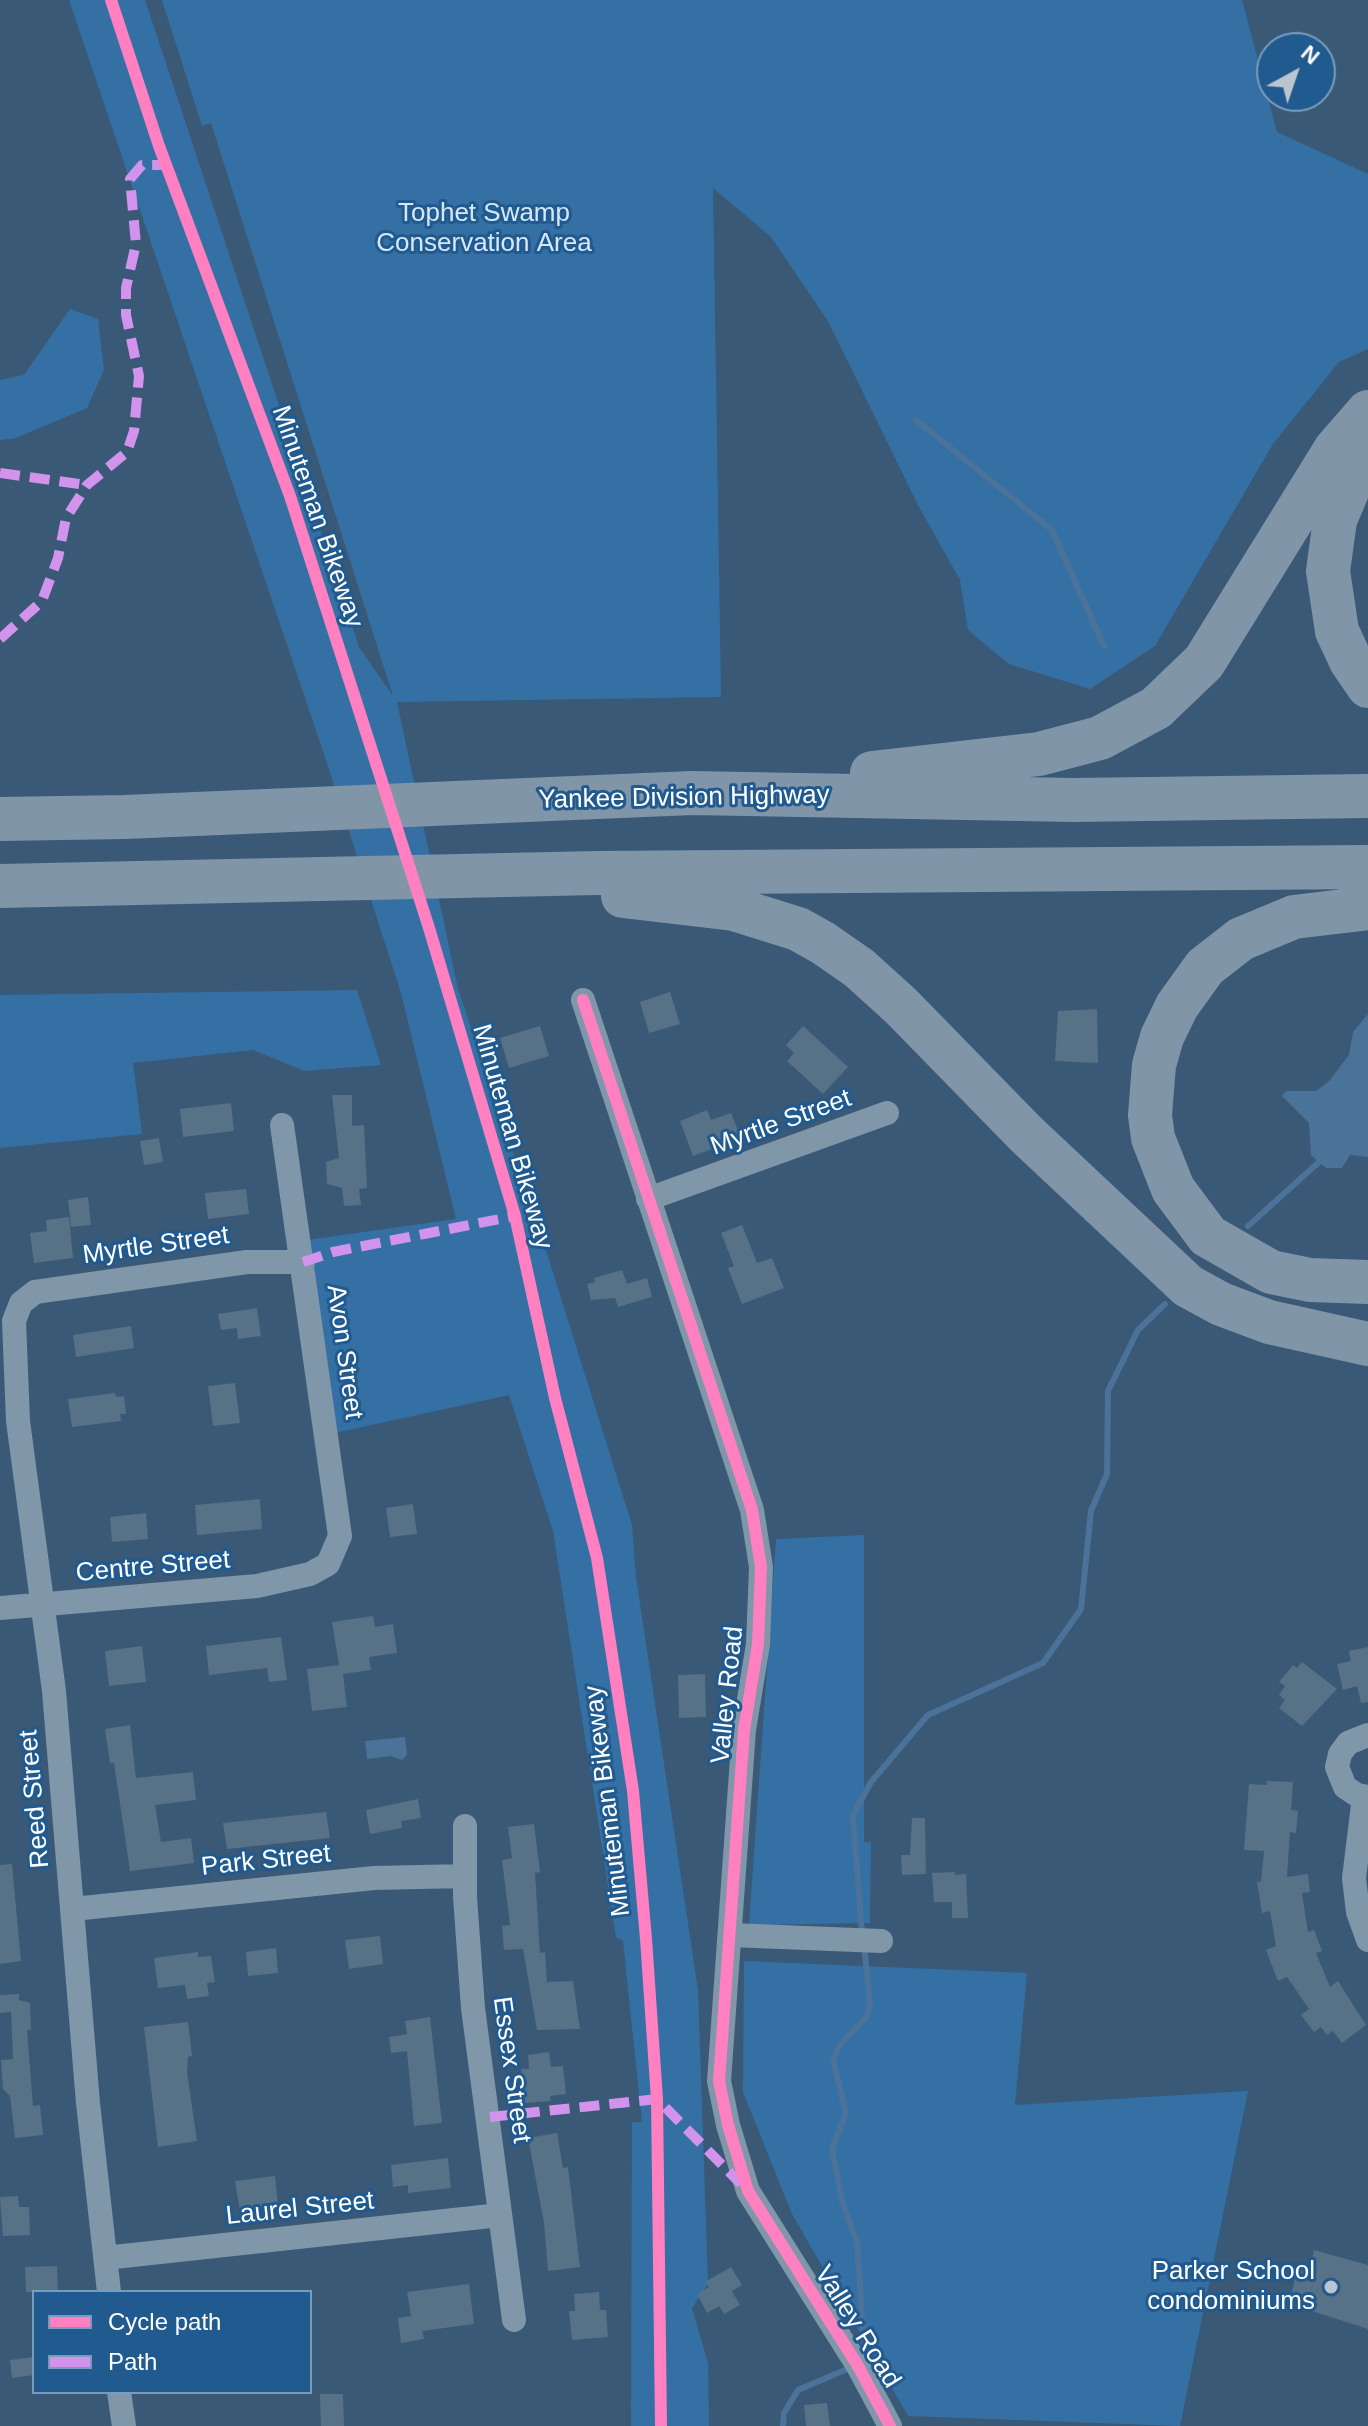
<!DOCTYPE html>
<style>
body{margin:0}
#map{position:relative;width:1368px;height:2426px;overflow:hidden;background:#395976;font-family:Helvetica,sans-serif}
canvas{display:block}
.legend{position:absolute;left:32px;top:2290px;width:280px;height:104px;box-sizing:border-box;background:#205a8f;border:2px solid #799cbc;margin:0;padding:10px 14px;list-style:none;font-size:24px;color:#fff}
.legend li{display:flex;align-items:center;gap:16px;height:40px}
.legend b{width:40px;border:2px solid #799cbc}
.north{position:absolute;left:1256px;top:32px;width:80px;height:80px;box-sizing:border-box;background:#205a8f;border:2px solid #799cbc;border-radius:50%;rotate:40deg;font-size:22px;font-weight:700;line-height:32px;text-align:center;color:#fff}
.north::after{content:'';display:block;margin:auto;width:28px;height:36px;background:#bac5cf;clip-path:polygon(50% 0,100% 100%,50% 72%,0 100%)}
</style>
<div id="map">
<canvas width="1368" height="2426"></canvas>
<ul class="legend">
<li><b style="height:10px;background:#ff80c0"></b>Cycle path</li>
<li><b style="height:10px;background:#d193ec"></b>Path</li>
</ul>
<div class="north">N</div>
</div>
<script>
const context = document.querySelector('canvas').getContext('2d');
context.lineJoin = 'round';
function fill(path, color) {
  context.fillStyle = color;
  context.fill(path, 'evenodd');
}
function poly(rows) {
  const path = new Path2D();
  for (const r of rows) {
    path.moveTo(r[0], r[1]);
    for (let i = 2; i < r.length; i += 2) path.lineTo(r[i], r[i + 1]);
  }
  return path;
}
function trace(path, color, width, dash) {
  context.strokeStyle = color;
  context.lineWidth = width;
  context.lineCap = dash ? 'butt' : 'round';
  context.setLineDash(dash || []);
  context.stroke(path);
}
function write(font, color, halo, rows, align = 'center') {
  context.font = font + ' Helvetica,sans-serif';
  context.lineWidth = 6;
  context.setLineDash([]);
  context.textBaseline = 'middle';
  context.strokeStyle = halo;
  context.fillStyle = color;
  for (const [text, x, y, turn = 0] of rows) {
    context.save();
    context.translate(x, y);
    context.rotate((+turn || 0) * Math.PI / 180);
    context.textAlign = isNaN(turn) ? turn : align;
    if (halo) context.strokeText(text, 0, 0);
    context.fillText(text, 0, 0);
    context.restore();
  }
}
const green = poly([
 [69,0,145,0,359,647,393,696,211,123,202,126,162,0,1242,0,1277,132,1368,174,1368,349,1339,362,1273,444,1155,646,1090,689,1009,664,968,630,960,580,918,505,828,321,771,237,713,188,721,697,397,702,458,989,550,1263,632,1525,636,1577,698,1990,708,2284,692,2308,708,2363,709,2426,631,2426,632,2122,642,2122,623,1941,616,1937,553,1531,509,1395,330,1434,307,1240,456,1219,401,993,328,766],
 [70,309,98,319,104,370,87,408,16,438,0,440,0,380,24,375],
 [357,990,381,1065,305,1071,253,1050,133,1063,142,1134,0,1148,0,995],
 [864,1535,864,1842,871,1842,870,1923,749,1925,776,1539],
 [744,1961,1027,1973,1015,2105,1248,2091,1180,2426,908,2416,792,2214,743,2092]
]);
const water = poly([
 [1368,1014,1368,1157,1350,1155,1342,1168,1326,1168,1311,1155,1309,1123,1282,1096,1286,1091,1316,1091,1329,1081,1349,1055,1353,1032],
 [405,1737,407,1755,402,1760,391,1756,367,1759,365,1741]
]);
const stream = poly([
 [916,420,1052,530,1104,646],
 [1248,1226,1319,1162],
 [862,1934,853,1815,871,1782,928,1715,1043,1663,1081,1609,1091,1511,1107,1474,1108,1391,1138,1330,1165,1304],
 [864,1945,870,2003,867,2016,839,2046,833,2060,846,2113,832,2148,842,2201,857,2243,864,2345],
 [783,2426,784,2413,798,2390,845,2370]
]);
const building = poly([
 [670,992,680,1024,649,1033,640,1002],
 [1097,1009,1098,1063,1055,1061,1058,1011],
 [540,1026,549,1056,509,1068,500,1038],
 [803,1026,848,1067,823,1094,787,1061,794,1053,786,1045],
 [332,1095,352,1095,352,1126,364,1125,367,1188,359,1189,361,1205,344,1206,342,1188,327,1184,326,1162,339,1158],
 [231,1103,234,1131,183,1137,180,1109],
 [707,1110,711,1120,731,1113,741,1138,693,1156,680,1121],
 [159,1138,163,1162,144,1165,140,1141],
 [246,1189,249,1214,208,1219,205,1193],
 [88,1197,91,1225,71,1227,68,1200],
 [69,1217,73,1258,34,1263,30,1233,47,1231,46,1220],
 [742,1225,757,1263,772,1258,784,1288,742,1304,728,1268,734,1266,721,1233],
 [622,1270,627,1284,647,1278,652,1297,618,1307,615,1298,591,1300,587,1284,595,1282,594,1278],
 [257,1308,261,1336,238,1339,237,1328,221,1330,218,1314],
 [131,1326,134,1348,76,1357,73,1335],
 [235,1383,240,1423,213,1426,208,1386],
 [115,1393,116,1397,124,1396,126,1414,120,1414,121,1421,72,1427,68,1399],
 [260,1499,262,1529,197,1535,195,1505],
 [413,1504,417,1534,390,1537,386,1508],
 [146,1513,148,1539,112,1542,110,1517],
 [373,1616,375,1627,393,1624,397,1653,369,1657,371,1670,343,1674,347,1707,312,1711,307,1669,339,1665,332,1622],
 [281,1637,287,1680,269,1682,267,1668,209,1675,206,1646],
 [142,1646,146,1682,109,1686,105,1651],
 [1368,1647,1368,1702,1361,1703,1357,1686,1343,1690,1337,1664,1351,1661,1349,1651],
 [1302,1662,1337,1689,1302,1726,1279,1708,1285,1700,1279,1695,1285,1686,1279,1682,1293,1665,1297,1668],
 [705,1674,706,1717,679,1718,678,1675],
 [130,1725,136,1778,193,1772,196,1800,155,1805,161,1842,191,1838,194,1863,130,1871,114,1763,110,1763,105,1729],
 [1267,1781,1293,1782,1291,1810,1298,1811,1296,1833,1290,1832,1287,1877,1308,1874,1310,1892,1302,1893,1308,1932,1314,1930,1322,1951,1316,1953,1330,1987,1338,1981,1366,2025,1342,2043,1333,2031,1327,2035,1321,2027,1314,2032,1301,2015,1309,2009,1287,1977,1278,1981,1266,1950,1276,1946,1270,1911,1262,1913,1257,1882,1261,1881,1264,1851,1244,1850,1249,1784,1267,1785],
 [418,1799,421,1818,401,1821,402,1828,370,1834,366,1810],
 [326,1812,330,1838,227,1849,223,1823],
 [912,1818,925,1818,926,1874,902,1875,901,1855,910,1855],
 [534,1824,540,1872,535,1873,540,1953,545,1952,547,1982,573,1981,580,2029,537,2030,523,1949,504,1950,502,1926,510,1925,502,1860,512,1858,508,1827],
 [12,1864,21,1961,0,1964,0,1865],
 [955,1872,955,1875,966,1874,968,1918,952,1918,952,1902,934,1902,932,1873],
 [380,1936,383,1964,349,1969,345,1940],
 [276,1948,278,1973,248,1976,246,1952],
 [198,1952,198,1957,211,1956,215,1982,207,1983,209,1996,187,1999,185,1985,158,1988,154,1958],
 [19,1994,19,2000,30,2003,31,2030,27,2030,33,2106,40,2105,43,2135,15,2138,10,2096,3,2089,1,2060,13,2059,11,2012,0,2013,0,1995],
 [430,2017,442,2123,414,2126,407,2051,391,2053,389,2037,407,2034,405,2021],
 [188,2022,192,2056,188,2057,187,2072,197,2141,158,2147,144,2027],
 [549,2052,551,2067,563,2066,566,2094,550,2096,551,2101,525,2103,521,2069,529,2069,528,2055],
 [557,2133,563,2168,568,2167,580,2267,548,2271,544,2223,528,2138],
 [448,2158,451,2188,408,2193,408,2185,393,2187,391,2165],
 [275,2176,278,2205,240,2211,235,2181],
 [18,2196,19,2207,29,2207,30,2235,3,2236,0,2197],
 [1314,2250,1368,2265,1368,2329,1290,2304,1297,2265,1310,2269],
 [57,2266,58,2292,26,2292,25,2267],
 [731,2267,742,2285,732,2291,740,2305,724,2314,719,2306,707,2313,697,2294,709,2287,705,2282],
 [469,2284,474,2324,422,2331,424,2339,401,2343,398,2318,411,2316,407,2292],
 [599,2292,600,2310,606,2310,608,2337,572,2340,569,2311,575,2311,574,2294],
 [34,2357,34,2375,12,2378,10,2360],
 [320,2394,343,2394,344,2426,321,2426],
 [827,2403,830,2426,806,2426,804,2405]
]);
const street = poly([
 [583,1000,752,1510,761,1567,758,1644,744,1730,719,2081,728,2125,748,2191,858,2366,890,2426],
 [648,1199,887,1113],
 [0,1608,257,1586,310,1574,328,1564,340,1536,282,1125],
 [1368,1735,1348,1743,1340,1754,1337,1767,1345,1787,1357,1795,1368,1797],
 [1364,1797,1354,1878,1358,1912,1368,1940],
 [465,1826,465,1897,473,2008,514,2320],
 [73,1909,374,1878,465,1876],
 [730,1935,881,1941],
 [105,2258,500,2215],
 [109,2292,88,2103,54,1691,18,1421,14,1321,21,1303,35,1292,247,1262,303,1262],
 [119,2392,124,2426]
]);
const highway = poly([
 [1368,457,1351,482,1335,520,1328,571,1337,631,1351,661,1368,686],
 [872,773,1039,754,1100,738,1156,708,1204,662,1335,450,1368,412],
 [0,819,125,817,692,793,1074,800,1368,796],
 [0,886,597,873,1368,867],
 [623,896,734,909,798,929,823,943,859,968,901,1006,1026,1134,1188,1286,1221,1304,1269,1322,1368,1344],
 [1368,908,1294,917,1241,939,1205,967,1177,1006,1162,1037,1154,1065,1150,1115,1153,1138,1173,1189,1208,1236,1271,1272,1310,1280,1368,1282]
]);
const quiet = poly([
 [0,473,87,485],
 [0,639,42,601,58,558,66,518,87,485,127,452,134,431,139,376,126,315,126,288,136,244,130,179,142,165,166,165],
 [303,1262,333,1252,515,1216],
 [490,2117,657,2099,741,2184]
]);
const cycleway = poly([
 [111,0,159,146,290,496,429,928,515,1216,555,1398,597,1558,633,1791,646,1939,657,2099,661,2426],
 [583,1000,752,1510,761,1567,758,1644,744,1730,719,2081,728,2125,748,2191,858,2366,890,2426]
]);
const markers = [
 [1331,2287,8,"#bac5cf"]
];
const parkNames = [
 ["Tophet Swamp",484,214],
 ["Conservation Area",484,244]
];
const streetNames = [
 ["Minuteman Bikeway",317,517,71],
 ["Yankee Division Highway",684,798,-1],
 ["Myrtle Street",781,1123,-20],
 ["Minuteman Bikeway",512,1137,74],
 ["Myrtle Street",156,1246,-8],
 ["Avon Street",344,1352,82],
 ["Centre Street",153,1567,-5],
 ["Valley Road",728,1695,-84],
 ["Reed Street",35,1799,-95],
 ["Minuteman Bikeway",608,1801,-97],
 ["Park Street",266,1861,-6],
 ["Essex Street",511,2070,82],
 ["Laurel Street",300,2209,-6],
 ["Valley Road",857,2327,58]
];
const poiNames = [
 ["Parker School",1315,2272],
 ["condominiums",1315,2302]
];
fill(green, '#3570a5');
fill(water, '#4b7298');
trace(stream, '#4b7298', 6);
fill(building, '#577187');
trace(street, '#8096a9', 24);
trace(highway, '#8195a9', 44);
trace(quiet, '#d193ec', 10, [20, 10]);
trace(cycleway, '#ff80c0', 12);
for (const [x, y, r, color] of markers) {
  const dot = new Path2D();
  dot.arc(x, y, r, 0, 2 * Math.PI);
  context.fillStyle = color;
  context.fill(dot);
  trace(dot, '#205a8f', 3);
}
write('26px', '#d5e8f9', '#205a8f', parkNames);
write('26px', '#fff', '#205a8f', streetNames);
write('26px', '#fff', '#205a8f', poiNames, 'right');
</script>
